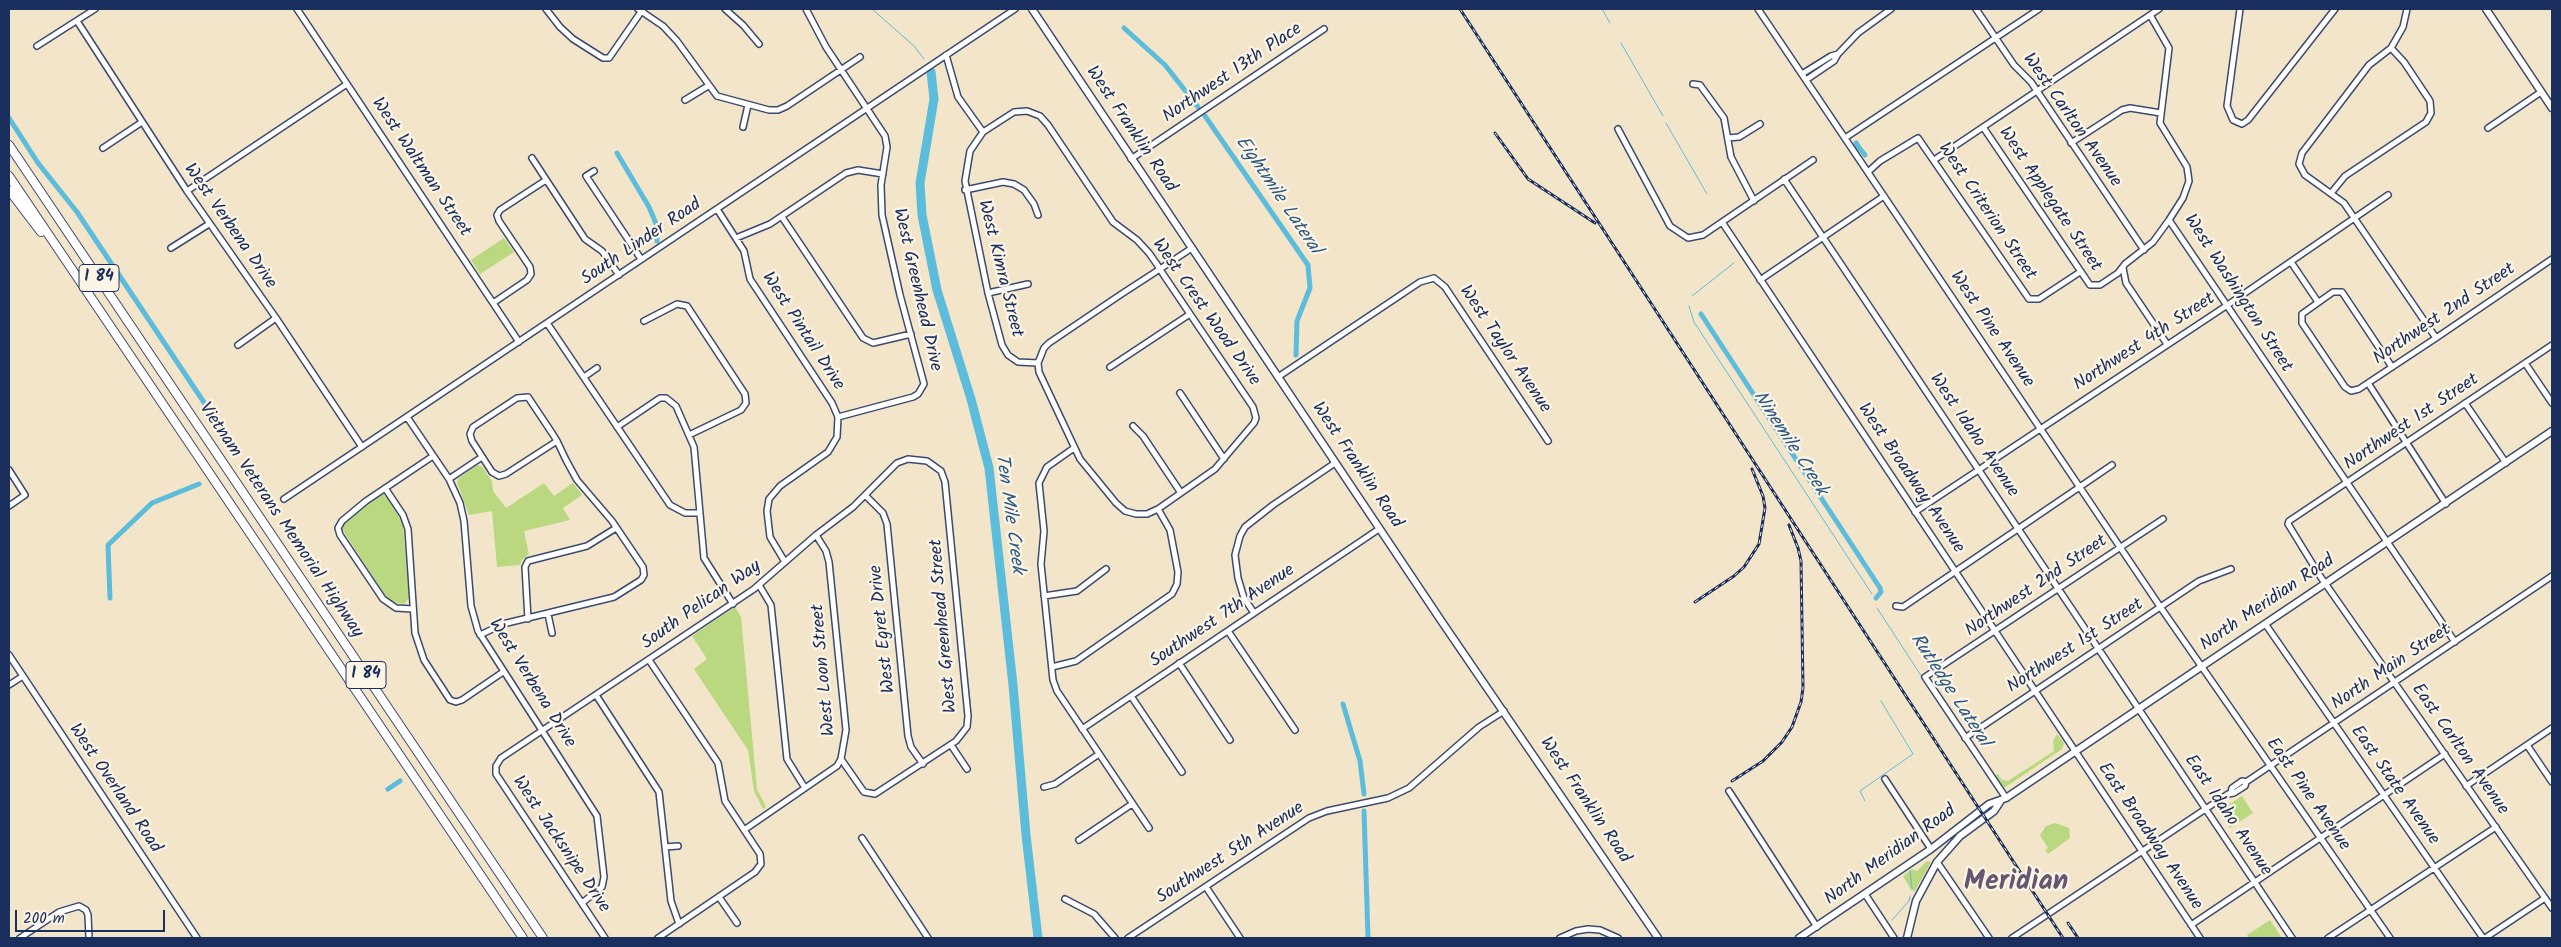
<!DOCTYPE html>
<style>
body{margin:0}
#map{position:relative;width:2561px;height:947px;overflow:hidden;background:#f3e5c9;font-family:Kalam,sans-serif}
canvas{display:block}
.frame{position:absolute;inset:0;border:10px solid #1b2f5e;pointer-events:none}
.scale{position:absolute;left:15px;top:910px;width:150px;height:22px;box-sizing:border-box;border:2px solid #1b2f5e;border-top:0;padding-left:6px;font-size:15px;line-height:18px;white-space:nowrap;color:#1b2f5e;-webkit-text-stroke:4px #fcf5e5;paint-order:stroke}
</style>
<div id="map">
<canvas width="2561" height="947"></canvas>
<div class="frame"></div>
<div class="scale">200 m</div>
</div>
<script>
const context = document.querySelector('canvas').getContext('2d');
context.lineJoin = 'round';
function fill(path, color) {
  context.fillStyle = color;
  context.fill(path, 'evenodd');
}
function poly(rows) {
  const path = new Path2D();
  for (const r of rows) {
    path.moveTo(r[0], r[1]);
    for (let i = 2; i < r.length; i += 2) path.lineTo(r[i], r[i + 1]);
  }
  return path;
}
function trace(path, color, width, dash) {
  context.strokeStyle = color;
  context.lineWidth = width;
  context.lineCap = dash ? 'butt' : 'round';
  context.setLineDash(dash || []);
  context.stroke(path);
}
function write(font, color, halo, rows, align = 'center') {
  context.font = font + ' Kalam,sans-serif';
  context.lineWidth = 4.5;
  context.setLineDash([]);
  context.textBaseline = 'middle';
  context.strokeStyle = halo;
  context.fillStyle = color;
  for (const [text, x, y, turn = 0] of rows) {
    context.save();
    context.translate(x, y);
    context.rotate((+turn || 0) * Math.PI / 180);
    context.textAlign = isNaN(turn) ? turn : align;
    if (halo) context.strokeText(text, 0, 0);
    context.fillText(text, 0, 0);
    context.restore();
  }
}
const green = poly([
 [504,238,514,252,480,274,471,260],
 [477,465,482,467,492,481,493,491,506,508,544,483,554,496,573,483,582,495,563,508,570,520,524,531,529,554,522,560,520,565,497,567,492,511,469,515,457,482,459,478],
 [380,494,387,496,403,524,409,598,404,604,392,602,385,595,342,529,343,523],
 [735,607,741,617,757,789,766,807,763,809,754,791,748,750,694,669,707,659,692,636],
 [2057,734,2064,743,2062,749,2004,788,1995,776,1998,774,2002,780,2008,781,2054,751,2053,741],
 [2242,796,2253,813,2230,828,2219,811],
 [2055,823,2069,828,2070,838,2048,854,2045,850,2048,848,2040,835,2046,826],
 [1927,861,1931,862,1915,891,1911,890,1903,876,1912,869,1917,871],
 [2270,920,2282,938,2249,938,2247,935]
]);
const stream = poly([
 [872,9,914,46,924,59],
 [1602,9,1610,23],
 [1621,43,1663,116],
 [1666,123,1707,194],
 [1692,296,1734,263],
 [1689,306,1694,322,1872,594],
 [1877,608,1922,677],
 [1944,710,1997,791],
 [1865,801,1860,791,1913,754,1881,701],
 [1910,871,1912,888],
 [1892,920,1909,901,1910,896]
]);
const canal = poly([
 [1124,28,1165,65,1198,107],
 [1205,116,1308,265,1310,288,1297,321,1296,355],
 [9,118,38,163,77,212,221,428],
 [1856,143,1860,149],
 [1861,150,1865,155],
 [617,153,649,207,657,226,657,241],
 [1701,314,1880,588,1881,592,1876,598],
 [110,598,108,545,152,503,199,484],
 [1343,704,1360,761,1364,794],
 [388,789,400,781],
 [1364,811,1368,938]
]);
const river = poly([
 [931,72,934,99,920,183,922,215,937,290,971,399,989,468,1013,685,1026,835,1038,938]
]);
const minor = poly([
 [297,9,519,342],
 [546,9,560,27,573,39,603,58,609,58,643,9],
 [638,9,663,26,677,41,717,96,769,110,778,110,787,106,860,57],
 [725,9,743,25,759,44],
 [806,9,826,47,885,136,887,147,881,185,882,215,900,295,924,384,918,394,913,397,838,417],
 [1758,9,2161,608,2390,938],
 [1976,9,2014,65,2031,82,2144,250],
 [2240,9,2227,106,2233,120,2242,124,2248,120,2335,9],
 [2407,9,2403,27,2391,48,2369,65,2302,153,2299,164,2305,175,2344,203,2436,338],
 [2150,15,2169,48,2160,123,2187,167,2189,181,2183,198,2169,220,2455,642],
 [77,21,187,191,276,318,362,447],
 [37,46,95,9],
 [1838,54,1858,33,1891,9],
 [946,55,958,97,983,132],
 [1802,74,1831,56,1838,54,1834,61,1806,80],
 [1693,84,1700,85,1724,118,1731,157,1754,201],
 [685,100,708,86],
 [743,127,748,105],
 [1983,127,2090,285,2100,285,2118,273,2125,264,2153,242,2169,220],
 [2488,128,2541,92],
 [1618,129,1670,226,1688,238,1703,235,1813,160],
 [1728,138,1739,137,1760,124],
 [1845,138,2039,9],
 [2071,143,2122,110,2130,108,2161,113],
 [103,148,142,122],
 [532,158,585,239,602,251,619,275],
 [1131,159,1324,29],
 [1934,160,2159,9],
 [594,171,586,176,641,259],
 [1868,172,1880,161,1918,138,2029,299,2039,299,2080,272],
 [1784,179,2292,938],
 [965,190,1003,182,1014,184,1024,190,1034,204,1038,215],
 [187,191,347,84],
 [2332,192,2345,176,2426,122,2431,113,2430,101,2404,62,2391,48],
 [717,209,744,251,750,279,832,403,838,417,837,437,828,452,780,486,769,499,767,511,770,537,785,562],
 [782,217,863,338,873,343,911,334],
 [1722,222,2200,938],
 [736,238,770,224,846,173,858,170,883,174],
 [171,248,209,224],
 [2291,262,2318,302],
 [2123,268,2126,283,2167,344],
 [1760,280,1884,196],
 [988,293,1028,284],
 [493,303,527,280,531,274,530,267,499,221,497,215,500,210,546,180],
 [644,321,677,304,687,306,745,394,746,403,741,410,689,435],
 [547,323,670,505,685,513,699,513],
 [238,345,276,318],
 [2552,345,2289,521,2288,524,2320,576,2552,908],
 [1038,363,1018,362,1008,355,1002,345,988,293,965,181,970,151,983,132,1014,112,1027,111,1040,116,1048,125,1113,222,1137,240,1149,253,1156,263,1160,269,1163,274,1190,314,1253,407,1256,418,1254,423,1215,469,1158,509,1147,514,1136,514,1125,511,1116,503,1080,459,1039,372,1038,363,1044,348,1049,343,1120,295,1160,269,1192,248],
 [2525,363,2552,403],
 [1110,367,1190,314],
 [2392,367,2342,292,2333,292,2302,314,2302,323,2345,387,2351,391,2359,389,2368,383,2436,338,2552,259],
 [584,377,597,368],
 [1278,377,1420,282,1434,278,1445,287,1548,441],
 [2368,383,2446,504],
 [1180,393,1224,459],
 [2465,403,2506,463],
 [407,417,449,479,460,503,464,521,471,606,478,631,597,816,604,877,602,887,582,903],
 [1133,426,1143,436,1181,493],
 [617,427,660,398,666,398,676,406,694,447,704,558,733,604],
 [1074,448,1047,467,1039,483,1044,531,1041,564,1053,680,1057,691,1149,828],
 [9,470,25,495,9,506],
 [449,479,482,457],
 [385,488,403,515,408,529,415,633,424,660,450,700,456,702,462,700,503,672],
 [865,495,883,513,887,524,908,736,911,747,923,764],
 [284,499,1015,9],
 [1915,512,2226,306,2388,195],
 [759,585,771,605,787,759,805,788],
 [1044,596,1077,591,1106,569],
 [1896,606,1903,607,2112,465],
 [413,609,396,608,383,599,340,535,338,528,342,521,366,501,433,456],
 [1254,613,1244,598,1238,578,1235,555,1240,536,1245,527,1273,505,1335,463],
 [548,614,552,633],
 [528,619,525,567,528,561,587,546,616,528],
 [2266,625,2483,938],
 [1228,631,1295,730],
 [480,635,503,624,614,597,641,580,644,575,643,567,612,521,577,480,566,460,557,441,552,433,528,397,517,398,473,427,470,434,472,441,492,472,499,476,506,474,557,441],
 [9,655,197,938],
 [649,660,718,763,725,801,760,854,761,864,755,872,658,938],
 [1179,663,1230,740],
 [1052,667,1076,661,1172,594,1177,584,1178,572,1170,530,1158,509],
 [9,685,23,676],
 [596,695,659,792,671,901,679,924],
 [1131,696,1182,772],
 [1082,729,1379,529],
 [1965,738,2199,581,2231,569],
 [951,745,967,769],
 [2527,745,2552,782],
 [1885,779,1931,849],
 [2466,786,2552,728],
 [1044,787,1055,784,1099,754],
 [1729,791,1817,927],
 [2231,792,2232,788,2242,781,2246,782],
 [2006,798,1925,677,2163,519],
 [744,830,837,766,841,759,846,730,829,562,826,551,816,535],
 [862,838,928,938],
 [1079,840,1132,804],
 [665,847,678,846],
 [1937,862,1989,938],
 [1206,887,1240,938],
 [1865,894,1894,938],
 [719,897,737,923],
 [1065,899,1094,914,1115,938],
 [2191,925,2445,754],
 [20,938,59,912,79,906,86,910,88,915,89,938],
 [605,938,496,774,496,766,501,758,754,589,816,535,853,507,897,463,908,459,927,461,941,471,945,482,968,716,967,727,956,741,875,794,864,792,841,759],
 [1128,938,1309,818,1327,811,1388,798,1409,788,1479,727,1504,711],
 [1560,938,1576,931,1588,929,1600,930,1618,938],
 [2012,938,2228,794,2234,793,2245,786,2246,782,2552,576],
 [2328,938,2496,827],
 [2485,938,2545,898]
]);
const major = poly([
 [1032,9,1442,622,1658,938],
 [2486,9,2552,108],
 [1799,938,1931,849,1989,804,2006,798,2552,431],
 [1907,938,1916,901,1937,862,1960,836,1994,811,2000,802]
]);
const highway = poly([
 [9,145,543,938],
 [9,176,523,938],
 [9,190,41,232]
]);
const rail = poly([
 [1460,9,2063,938],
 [1495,133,1528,179,1595,223],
 [1695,602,1734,576,1744,567,1759,544,1765,508,1763,496,1752,469],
 [1732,781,1763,761,1782,742,1792,727,1801,702,1803,688,1801,561,1798,548,1789,525],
 [2068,923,2078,938]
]);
const shields = [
 [99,278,40],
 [366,675,40]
];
const shieldNames = [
 ["I 84",99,278],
 ["I 84",366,675]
];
const streetNames = [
 ["Northwest 13th Place",1233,74,-34],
 ["West Carlton Avenue",2071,121,55],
 ["West Franklin Road",1130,130,56],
 ["West Waltman Street",420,168,56],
 ["West Applegate Street",2049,200,56],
 ["West Criterion Street",1986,212,56],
 ["West Verbena Drive",229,227,55],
 ["South Linder Road",642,243,-34],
 ["West Kimra Street",999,269,76],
 ["West Greenhead Drive",916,290,77],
 ["West Washington Street",2237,294,57],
 ["West Crest Wood Drive",1205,313,55],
 ["Northwest 2nd Street",2445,315,-34],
 ["West Pine Avenue",1991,330,56],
 ["West Pintail Drive",802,332,57],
 ["Northwest 4th Street",2145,343,-33],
 ["West Taylor Avenue",1504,350,56],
 ["Northwest 1st Street",2412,423,-34],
 ["West Idaho Avenue",1973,436,56],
 ["West Franklin Road",1356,466,56],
 ["West Broadway Avenue",1910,479,56],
 ["Vietnam Veterans Memorial Highway",280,521,56],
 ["Northwest 2nd Street",2037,587,-34],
 ["North Meridian Road",2268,604,-34],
 ["South Pelican Way",702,606,-35],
 ["Southwest 7th Avenue",1223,617,-34],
 ["West Greenhead Street",945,626,-95],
 ["West Egret Drive",884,629,-96],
 ["Northwest 1st Street",2076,647,-33],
 ["North Main Street",2392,668,-34],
 ["West Loon Street",825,670,-95],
 ["West Verbena Drive",531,684,58],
 ["East Carlton Avenue",2459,750,55],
 ["East State Avenue",2394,786,55],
 ["West Overland Road",114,789,56],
 ["East Pine Avenue",2307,795,55],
 ["West Franklin Road",1584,801,56],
 ["East Idaho Avenue",2227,816,56],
 ["East Broadway Avenue",2149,837,56],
 ["West Jacksnipe Drive",560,845,56],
 ["Southwest 5th Avenue",1231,854,-33],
 ["North Meridian Road",1891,856,-36]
];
const waterNames = [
 ["Eightmile Lateral",1277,196,56],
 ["Ninemile Creek",1789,444,57],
 ["Ten Mile Creek",1008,514,82],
 ["Rutledge Lateral",1949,691,57]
];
const townNames = [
 ["Meridian",2016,884]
];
fill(green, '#b9d87f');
trace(stream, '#5cbcdb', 1);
trace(canal, '#5cbcdb', 5);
trace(river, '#5cbcdb', 9);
trace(minor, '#3b4a6e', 8);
trace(major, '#3b4a6e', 9);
trace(highway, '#3b4a6e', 10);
trace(minor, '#fff', 5);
trace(major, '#fff', 6);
trace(highway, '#fff', 8);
trace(rail, '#1b2f5e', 3);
trace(rail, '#fcf5e5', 1, [4]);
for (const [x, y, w] of shields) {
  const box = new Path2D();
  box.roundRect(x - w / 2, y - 13.5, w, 27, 4);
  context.fillStyle = '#fcf5e5';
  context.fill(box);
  trace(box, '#1b2f5e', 1);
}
write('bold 16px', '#1b2f5e', null, shieldNames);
write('18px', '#1b2f5e', '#fcf5e5', streetNames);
write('italic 19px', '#2e5984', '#fcf5e5', waterNames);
write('bold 28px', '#665670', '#fcf5e5', townNames);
</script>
